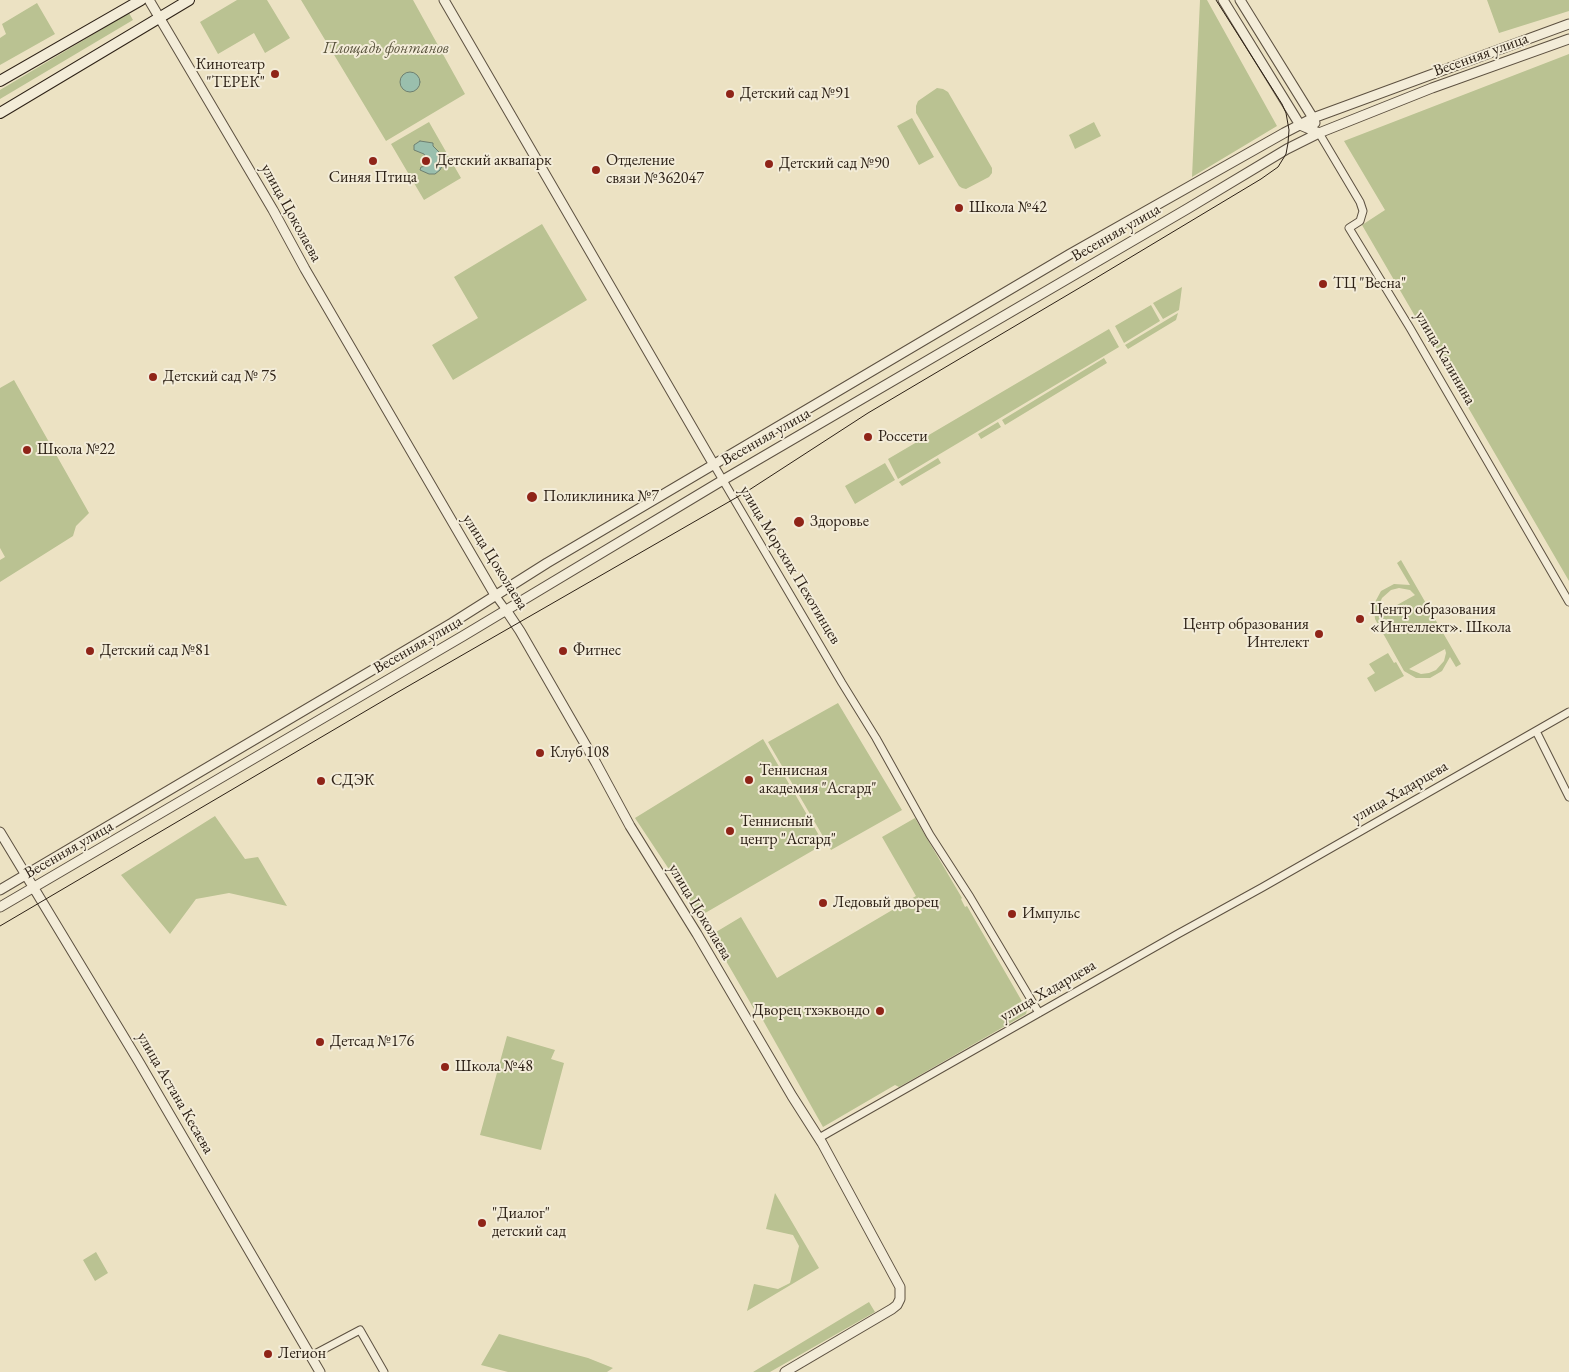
<!DOCTYPE html>
<meta charset="utf-8">
<style>
body{margin:0}
canvas{display:block;background:#ece2c3}
</style>
<canvas width="1569" height="1372"></canvas>
<script>
const context = document.querySelector('canvas').getContext('2d');
context.lineJoin = 'round';
function fill(path, color) {
  context.fillStyle = color;
  context.fill(path, 'evenodd');
}
function poly(rows) {
  const path = new Path2D();
  for (const r of rows) {
    if (r.length === 3) {
      path.moveTo(r[0] + r[2], r[1]);
      path.arc(r[0], r[1], r[2], 0, 2 * Math.PI);
      continue;
    }
    path.moveTo(r[0], r[1]);
    for (let i = 2; i < r.length; i += 2) path.lineTo(r[i], r[i + 1]);
  }
  return path;
}
function trace(path, color, width, dash) {
  context.strokeStyle = color;
  context.lineWidth = width;
  context.lineCap = dash ? 'butt' : 'round';
  context.setLineDash(dash || []);
  context.stroke(path);
}
function write(font, color, halo, rows, align = 'center') {
  context.font = font + ' "EB Garamond",serif';
  context.lineWidth = 4;
  context.setLineDash([]);
  context.textBaseline = 'middle';
  context.strokeStyle = halo;
  context.fillStyle = color;
  for (const [text, x, y, turn = 0] of rows) {
    context.save();
    context.translate(x, y);
    context.rotate((+turn || 0) * Math.PI / 180);
    context.textAlign = isNaN(turn) ? turn : align;
    if (halo) context.strokeText(text, 0, 0);
    context.fillText(text, 0, 0);
    context.restore();
  }
}
const green = poly([
 [237,0,267,0,290,38,265,53,254,33,218,54,200,22],
 [301,0,413,0,465,94,386,141],
 [1200,0,1207,0,1277,126,1192,177],
 [1487,0,1569,0,1569,11,1499,33],
 [37,3,55,34,0,65,0,38,6,34,2,24],
 [129,13,133,20,0,99,0,90],
 [1569,54,1569,581,1362,225,1385,210,1344,141],
 [937,88,943,89,948,92,992,168,992,173,989,177,966,189,962,188,959,186,916,113,916,106,918,101],
 [912,118,934,157,919,165,897,126],
 [429,122,461,178,424,200,391,144],
 [1094,122,1101,136,1075,149,1069,135],
 [542,224,587,300,453,380,432,345,478,318,454,277],
 [1182,287,1179,310,1163,319,1153,303],
 [1151,305,1160,321,1124,343,1115,326],
 [1178,313,1176,320,1128,349,1125,345],
 [1109,329,1119,347,898,479,888,459],
 [1104,358,1107,363,1005,425,1002,420],
 [14,380,89,513,76,526,73,536,0,582,0,560,5,557,0,548,0,388],
 [998,422,1001,427,981,439,978,434],
 [938,458,941,463,902,486,899,482],
 [885,463,895,480,855,504,845,486],
 [1401,560,1461,664,1456,667,1450,657,1442,671,1430,678,1416,678,1404,671,1375,619,1374,604,1381,591,1394,584,1410,585,1397,563],
 [1399,588,1410,590,1415,595,1379,615,1379,605,1382,598,1391,590],
 [1445,649,1446,653,1444,661,1436,670,1429,673,1421,674,1409,669],
 [1388,653,1394,663,1396,662,1404,676,1375,692,1367,678,1375,673,1369,664],
 [838,703,902,810,831,850,768,742],
 [763,739,824,844,700,916,635,818],
 [215,816,245,859,258,857,287,906,229,893,196,899,170,934,121,875],
 [915,818,962,898,961,899,965,907,967,906,1027,1010,1026,1014,899,1087,895,1085,823,1127,760,1015,758,1016,711,935,741,917,777,978,916,896,882,837],
 [507,1036,555,1050,551,1059,564,1063,541,1150,480,1135],
 [775,1193,819,1268,747,1311,754,1284,778,1289,790,1283,799,1246,793,1235,766,1229],
 [96,1252,108,1273,95,1281,83,1260],
 [869,1302,875,1312,770,1372,753,1372],
 [499,1334,588,1358,613,1368,607,1372,508,1372,481,1365]
]);
const water = poly([
 [410,82,10],
 [420,141,433,143,433,146,441,154,443,164,440,170,435,174,429,174,420,170,421,167,427,166,429,163,424,154,414,150,414,145,420,141]
]);
const minor = poly([
 [1319,133,1360,202,1363,211,1360,221,1349,228,1410,328,1569,602],
 [714,465,842,683,876,738,930,835,970,897,1039,1013],
 [495,595,506,610],
 [1536,731,1569,797],
 [819,1138,1176,935,1263,887,1569,712],
 [311,1356,360,1330,384,1372]
]);
const tertiary = poly([
 [149,0,273,210,305,269,495,595],
 [444,0,714,465],
 [1223,0,1300,125,1319,133],
 [1240,0,1313,118,1315,123],
 [506,610,520,631,596,763,630,826,697,934,792,1096,822,1143,900,1287,900,1299,897,1305,892,1309,785,1372],
 [0,832,139,1062,320,1372],
 [0,890,452,623,547,563,1070,254,1284,133,1313,118,1569,24],
 [0,907,463,636,723,480,1187,209,1287,149,1319,133,1432,88,1569,39]
]);
const secondary = poly([
 [0,81,141,0],
 [0,113,189,0]
]);
const tram = poly([
 [0,926,398,692,746,492,868,413,1086,284,1261,179,1278,167,1286,154,1288,143,1289,130,1286,113,1282,104,1216,0]
]);
const markers = [
 [275,74,5,"#8f2418"],
 [730,94,5,"#8f2418"],
 [373,161,5,"#8f2418"],
 [426,161,5,"#8f2418"],
 [769,164,5,"#8f2418"],
 [596,170,5,"#8f2418"],
 [959,208,5,"#8f2418"],
 [1323,284,5,"#8f2418"],
 [153,377,5,"#8f2418"],
 [868,437,5,"#8f2418"],
 [27,450,5,"#8f2418"],
 [532,497,6,"#8f2418"],
 [799,522,6,"#8f2418"],
 [1360,619,5,"#8f2418"],
 [1319,634,5,"#8f2418"],
 [90,651,5,"#8f2418"],
 [563,651,5,"#8f2418"],
 [540,753,5,"#8f2418"],
 [749,780,5,"#8f2418"],
 [321,781,5,"#8f2418"],
 [730,831,5,"#8f2418"],
 [823,903,5,"#8f2418"],
 [1012,914,5,"#8f2418"],
 [880,1011,5,"#8f2418"],
 [320,1042,5,"#8f2418"],
 [445,1067,5,"#8f2418"],
 [482,1223,5,"#8f2418"],
 [268,1354,5,"#8f2418"]
];
const parkNames = [
 ["Площадь фонтанов",386,49]
];
const streetNames = [
 ["Весенняя улица",1481,55,-20],
 ["улица Цоколаева",291,213,61],
 ["Весенняя улица",1116,233,-30],
 ["улица Калинина",1445,358,60],
 ["Весенняя улица",766,437,-30],
 ["улица Цоколаева",495,562,58],
 ["улица Морских Пехотинцев",790,565,59],
 ["Весенняя улица",418,645,-30],
 ["улица Хадарцева",1400,792,-30],
 ["Весенняя улица",69,850,-30],
 ["улица Цоколаева",700,912,59],
 ["улица Хадарцева",1048,991,-30],
 ["улица Астана Кесаева",175,1093,60]
];
const poiNames = [
 ["Кинотеатр",265,65,"right"],
 ["\"ТЕРЕК\"",265,83,"right"],
 ["Детский сад №91",740,94],
 ["Детский аквапарк",436,161],
 ["Отделение",606,161],
 ["связи №362047",606,179],
 ["Детский сад №90",779,164],
 ["Синяя Птица",373,178,"center"],
 ["Школа №42",969,208],
 ["ТЦ \"Весна\"",1333,284],
 ["Детский сад № 75",163,377],
 ["Россети",878,437],
 ["Школа №22",37,450],
 ["Поликлиника №7",543,497],
 ["Здоровье",810,522],
 ["Центр образования",1370,610],
 ["«Интеллект». Школа",1370,628],
 ["Центр образования",1309,625,"right"],
 ["Интелект",1309,643,"right"],
 ["Детский сад №81",100,651],
 ["Фитнес",573,651],
 ["Клуб 108",550,753],
 ["Теннисная",759,771],
 ["академия \"Асгард\"",759,789],
 ["СДЭК",331,781],
 ["Теннисный",740,822],
 ["центр \"Асгард\"",740,840],
 ["Ледовый дворец",833,903],
 ["Импульс",1022,914],
 ["Дворец тхэквондо",870,1011,"right"],
 ["Детсад №176",330,1042],
 ["Школа №48",455,1067],
 ["\"Диалог\"",492,1214],
 ["детский сад",492,1232],
 ["Легион",278,1354]
];
fill(green, '#bac292');
fill(water, '#9abfad');
trace(water, '#6e8071', 1);
trace(minor, '#5d5141', 9);
trace(tertiary, '#5d5141', 11);
trace(secondary, '#2d2116', 12);
trace(minor, '#f3ecd8', 7);
trace(tertiary, '#f3ecd8', 9);
trace(secondary, '#f3ecd8', 10);
trace(tram, '#2d2116', 1);
for (const [x, y, r, color] of markers) {
  const dot = new Path2D();
  dot.arc(x, y, r, 0, 2 * Math.PI);
  context.fillStyle = color;
  context.fill(dot);
  trace(dot, '#f3ecd8', 2);
}
write('italic 16px', '#57513b', '#f3ecd8', parkNames);
write('16px', '#2d2116', '#f3ecd8', streetNames);
write('16px', '#2d2116', '#f3ecd8', poiNames, 'left');
</script>
